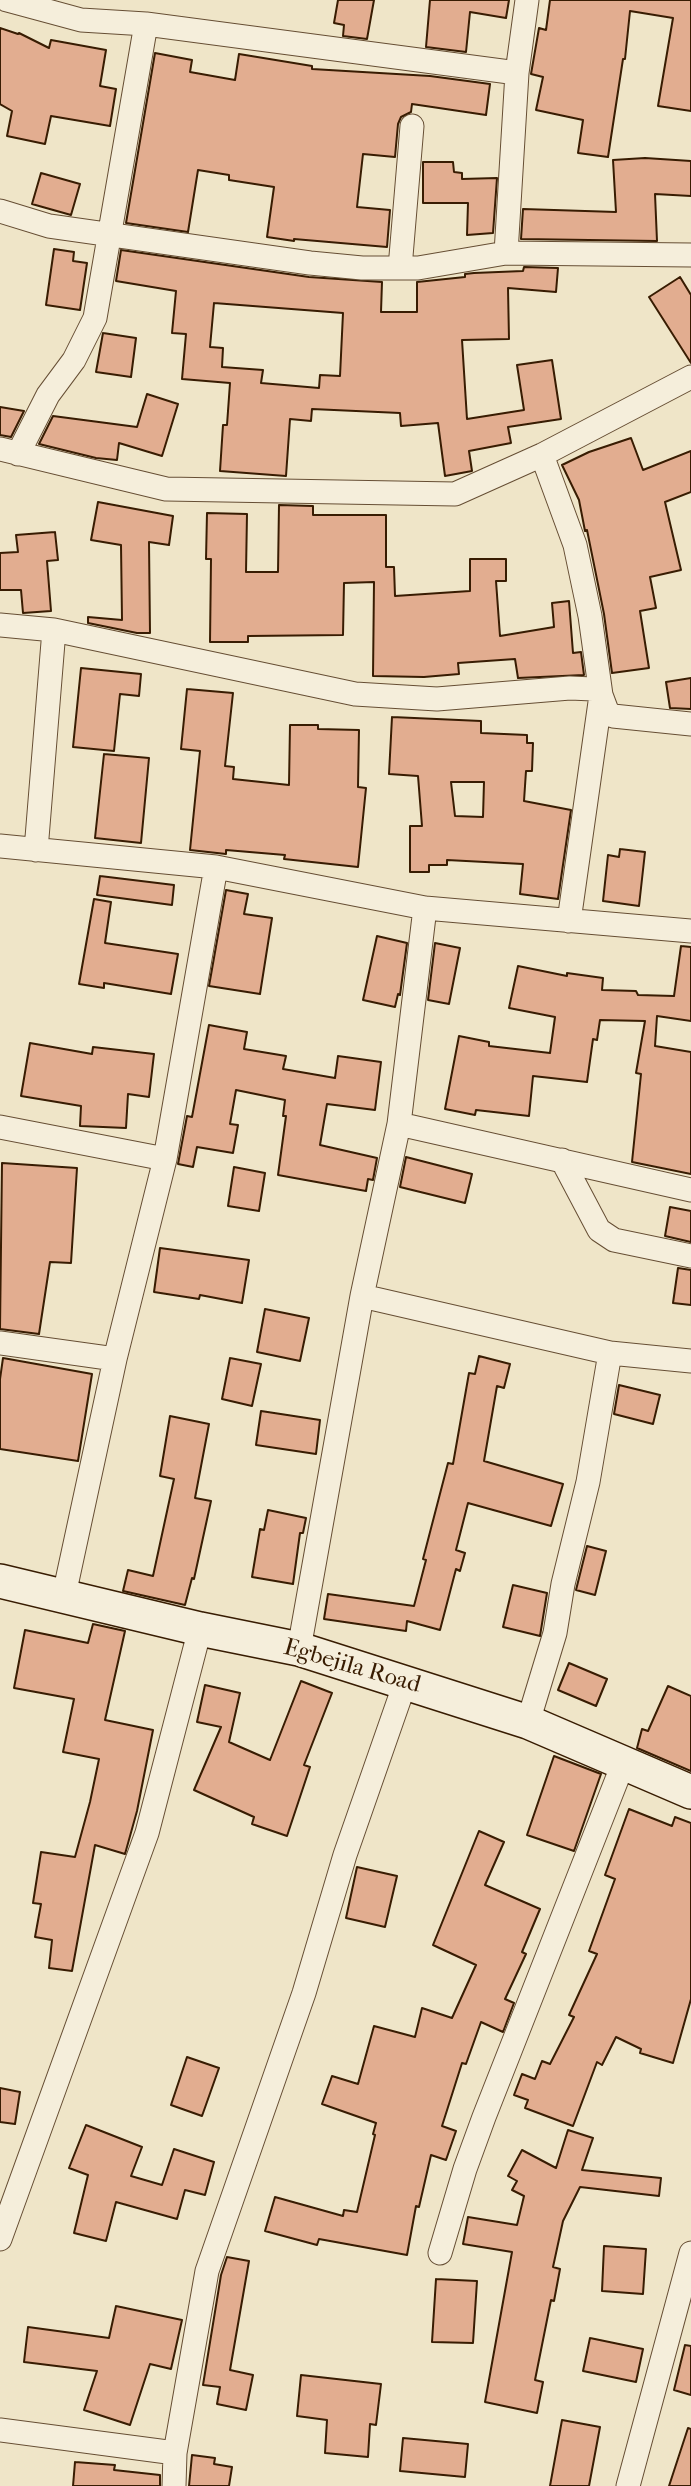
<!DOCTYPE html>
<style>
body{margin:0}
canvas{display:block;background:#efe5c8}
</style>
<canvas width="691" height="2486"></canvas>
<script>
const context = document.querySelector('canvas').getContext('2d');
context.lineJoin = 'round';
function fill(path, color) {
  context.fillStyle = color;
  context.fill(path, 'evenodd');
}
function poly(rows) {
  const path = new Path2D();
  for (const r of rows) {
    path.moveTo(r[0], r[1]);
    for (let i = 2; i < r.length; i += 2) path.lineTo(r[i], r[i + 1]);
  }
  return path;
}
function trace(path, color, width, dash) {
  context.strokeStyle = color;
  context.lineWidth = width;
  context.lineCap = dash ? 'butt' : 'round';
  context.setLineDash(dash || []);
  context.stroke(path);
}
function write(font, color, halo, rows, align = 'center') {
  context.font = font + ' "IM FELL French Canon",serif';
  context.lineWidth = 6;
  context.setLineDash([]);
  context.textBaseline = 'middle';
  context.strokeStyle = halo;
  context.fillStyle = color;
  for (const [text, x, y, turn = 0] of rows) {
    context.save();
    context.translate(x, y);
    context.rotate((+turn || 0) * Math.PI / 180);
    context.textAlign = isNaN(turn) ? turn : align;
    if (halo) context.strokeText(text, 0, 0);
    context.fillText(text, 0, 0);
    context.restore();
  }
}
const building = poly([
 [338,0,374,0,367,39,343,36,344,25,334,23,338,0],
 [430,0,509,0,506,18,470,12,466,52,426,47,430,0],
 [550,0,691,0,691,111,658,106,673,18,630,11,625,59,623,59,608,157,578,153,583,120,536,110,543,77,531,74,539,28,546,30,550,0],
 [0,28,18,34,19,33,49,48,51,40,106,50,100,86,116,89,110,126,51,116,45,144,7,136,12,111,0,104,0,28],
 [155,53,192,60,190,72,235,80,239,54,312,66,312,69,430,76,490,84,486,115,412,104,411,112,401,117,398,124,395,157,363,154,357,207,390,210,387,247,294,239,294,241,267,237,274,187,229,180,229,175,198,170,188,232,126,223,155,53],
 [645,158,691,161,691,196,655,194,657,241,521,239,523,209,616,212,613,160,645,158],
 [423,162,453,162,454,172,462,173,462,179,497,178,493,233,467,235,468,203,423,203,423,162],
 [41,173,80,184,71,215,32,204,41,173],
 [54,249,74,252,73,261,87,263,80,310,46,305,54,249],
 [121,250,309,277,382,282,381,312,417,312,417,282,465,277,465,274,474,273,523,271,524,267,558,268,556,292,508,288,509,339,462,340,467,419,524,410,517,365,552,360,561,419,508,427,511,443,469,451,472,471,445,476,438,423,401,426,400,413,312,409,311,421,290,419,286,476,220,471,223,425,227,425,230,383,182,379,186,334,172,333,176,291,116,281,121,250],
 [214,303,343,313,340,376,320,375,319,388,261,383,263,370,222,367,223,348,210,347,214,303],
 [680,277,691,295,691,363,649,297,680,277],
 [103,333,136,338,131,377,96,372,103,333],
 [147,394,178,404,162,456,119,443,117,460,96,458,39,444,53,416,137,427,147,394],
 [0,407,24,411,11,437,0,435,0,407],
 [631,438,643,470,691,451,691,492,665,502,681,570,650,577,656,608,640,611,649,668,612,673,604,614,587,530,585,531,579,500,562,465,589,452,631,438],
 [98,502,173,516,169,545,149,542,150,633,137,633,88,623,88,617,122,620,121,545,91,540,98,502],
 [279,505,313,506,313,515,386,515,386,567,394,567,395,596,470,591,470,559,506,559,506,581,496,581,500,636,554,627,552,603,569,601,573,653,581,652,584,675,518,678,515,659,458,663,459,674,424,677,373,676,374,582,344,583,343,635,248,636,248,642,210,642,211,559,206,559,207,513,247,514,246,572,278,572,279,505],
 [55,532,58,560,47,561,51,611,23,613,21,590,0,590,0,553,18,552,16,535,55,532],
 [81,668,141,674,139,696,120,694,114,751,73,747,81,668],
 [691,678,691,709,670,708,666,682,691,678],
 [187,689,233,693,225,766,234,767,233,779,289,785,290,725,318,725,318,729,359,730,358,787,366,788,358,867,284,859,285,855,226,850,226,854,190,850,200,751,181,749,187,689],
 [392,717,481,721,481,733,527,735,527,743,533,743,532,771,526,771,524,801,571,810,558,899,520,894,523,864,447,860,447,865,429,865,429,872,410,872,410,826,422,826,418,776,389,774,392,717],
 [451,782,484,782,483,817,455,816,451,782],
 [104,754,149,758,141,843,95,838,104,754],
 [620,849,645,852,639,906,603,901,608,855,619,857,620,849],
 [100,876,174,885,172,905,97,895,100,876],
 [226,890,248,894,244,914,272,918,260,994,209,986,226,890],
 [94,899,111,902,105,943,178,954,171,994,104,983,104,988,79,984,94,899],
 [377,936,407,943,400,995,398,994,395,1007,363,1000,377,936],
 [435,943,460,948,449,1004,428,1000,435,943],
 [681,946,691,947,691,1021,657,1016,655,1046,691,1052,691,1174,632,1162,641,1074,636,1073,645,1021,600,1020,597,1040,593,1039,587,1082,533,1076,529,1116,476,1110,475,1115,445,1109,459,1036,489,1042,489,1046,550,1053,555,1017,509,1008,518,966,567,976,567,973,603,978,602,990,636,991,638,995,674,996,681,946],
 [209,1025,247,1032,244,1049,286,1056,283,1069,335,1078,338,1056,381,1062,375,1110,327,1104,320,1145,377,1158,373,1180,368,1179,366,1191,278,1175,286,1116,283,1116,285,1100,236,1090,230,1124,238,1125,233,1153,197,1147,193,1167,178,1164,187,1116,192,1117,209,1025],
 [30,1043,92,1054,93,1047,154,1054,149,1097,128,1094,126,1128,80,1126,81,1106,21,1096,30,1043],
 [406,1157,472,1174,465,1203,400,1187,406,1157],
 [2,1163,77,1168,71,1263,50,1262,39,1334,0,1329,2,1163],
 [234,1167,265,1173,259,1211,228,1206,234,1167],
 [670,1207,691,1211,691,1242,665,1236,670,1207],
 [160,1248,249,1260,242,1303,200,1295,199,1299,154,1292,160,1248],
 [678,1268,691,1270,691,1305,673,1303,678,1268],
 [265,1309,309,1318,300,1361,257,1352,265,1309],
 [479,1356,510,1364,504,1388,497,1386,484,1461,563,1484,551,1526,468,1503,456,1550,465,1553,460,1571,456,1569,440,1630,407,1621,406,1631,324,1619,328,1594,414,1606,426,1560,423,1559,448,1463,453,1464,469,1373,475,1374,479,1356],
 [3,1358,92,1374,78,1461,0,1449,0,1379,3,1358],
 [230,1358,261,1364,252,1406,222,1399,230,1358],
 [619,1385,660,1395,653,1424,614,1414,619,1385],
 [261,1411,320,1420,316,1454,256,1445,261,1411],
 [170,1416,209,1424,195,1498,211,1501,194,1579,192,1578,185,1605,123,1591,128,1570,153,1576,174,1479,160,1476,170,1416],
 [268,1510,306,1518,303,1533,300,1533,293,1584,252,1577,260,1529,264,1530,268,1510],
 [587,1546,606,1551,595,1595,576,1590,587,1546],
 [513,1585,547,1593,540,1636,503,1627,513,1585],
 [93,1624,125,1631,105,1720,153,1730,137,1811,125,1854,95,1845,72,1971,49,1968,52,1940,35,1937,41,1904,33,1903,41,1852,75,1857,90,1802,99,1759,63,1752,74,1699,14,1688,25,1630,88,1643,93,1624],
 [569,1663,607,1679,596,1706,558,1690,569,1663],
 [301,1681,332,1693,304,1765,310,1767,287,1836,252,1824,254,1817,194,1790,221,1727,197,1722,205,1685,240,1693,229,1742,270,1760,301,1681],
 [668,1686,691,1696,691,1771,637,1748,642,1729,648,1731,668,1686],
 [554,1756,601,1774,574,1851,527,1835,554,1756],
 [629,1809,672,1826,675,1817,691,1823,691,1999,673,2063,640,2053,641,2049,616,2037,602,2065,597,2062,573,2126,525,2108,528,2100,514,2095,522,2074,535,2079,542,2061,550,2064,574,2017,569,2015,597,1954,589,1951,615,1879,605,1875,629,1809],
 [479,1831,504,1842,485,1885,540,1909,522,1952,526,1954,505,1999,514,2003,503,2032,481,2022,466,2064,462,2063,442,2126,456,2131,446,2160,431,2155,419,2207,416,2206,407,2255,319,2239,317,2245,265,2231,275,2197,343,2216,344,2210,357,2212,375,2135,373,2134,376,2123,322,2104,332,2076,358,2084,374,2026,415,2037,422,2008,452,2018,476,1965,433,1945,479,1831],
 [357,1867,397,1876,385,1927,346,1918,357,1867],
 [187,2057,219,2068,202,2116,171,2105,187,2057],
 [0,2088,20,2092,15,2124,0,2122,0,2088],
 [86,2125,142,2147,131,2176,162,2185,174,2149,214,2162,205,2195,185,2190,177,2219,116,2202,106,2241,74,2233,88,2175,69,2168,86,2125],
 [568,2130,593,2138,582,2170,661,2178,659,2196,580,2187,563,2221,553,2267,560,2269,554,2301,551,2300,535,2380,543,2382,537,2413,485,2402,512,2252,463,2244,468,2217,517,2225,524,2196,512,2190,517,2181,508,2176,522,2150,556,2168,568,2130],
 [604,2246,646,2249,643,2294,602,2291,604,2246],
 [227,2257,249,2261,230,2370,253,2375,246,2410,217,2404,220,2387,203,2385,221,2275,227,2257],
 [436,2279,477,2281,473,2343,432,2342,436,2279],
 [116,2306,182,2320,171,2369,150,2364,130,2425,84,2410,97,2371,24,2362,28,2327,109,2338,116,2306],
 [590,2338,643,2349,636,2382,583,2371,590,2338],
 [685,2345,691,2346,691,2395,674,2390,685,2345],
 [301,2375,381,2384,376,2425,370,2424,368,2457,325,2453,327,2420,297,2416,301,2375],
 [562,2420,600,2427,589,2486,550,2486,562,2420],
 [688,2428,691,2429,691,2486,669,2486,688,2428],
 [403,2438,468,2444,465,2477,400,2471,403,2438],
 [192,2455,215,2458,214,2464,232,2467,229,2486,189,2486,192,2455],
 [75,2462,115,2465,114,2470,160,2475,160,2486,73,2486,75,2462]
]);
const street = poly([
 [7,0,81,20,146,24,517,73],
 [0,211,49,226,310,263,362,268,418,268,506,253,691,255],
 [506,253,517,73,527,0],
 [400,268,412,126],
 [0,449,166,489,455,494,542,455,691,377],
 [18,454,48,395,74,360,95,318,146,24],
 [542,455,575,545,590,616,601,695,569,921],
 [0,625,54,630,355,694,437,699,570,688,593,689,601,695,607,711,613,716,691,724],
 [0,846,216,867,425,908,691,931],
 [36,850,54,630],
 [399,1124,691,1190],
 [0,1127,165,1159],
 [562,1160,599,1230,614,1240,691,1256],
 [362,1296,610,1353,691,1361],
 [0,1343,115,1359],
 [64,1595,115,1359,165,1159,216,867],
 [299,1649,362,1296,399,1124,425,908],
 [528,1722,555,1633,563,1584,588,1482,610,1353],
 [0,2239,147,1833,200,1629],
 [440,2253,465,2169,484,2117,623,1764],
 [0,2430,175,2453],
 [174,2486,175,2453,207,2271,304,1993,345,1855,405,1683],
 [628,2486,691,2253]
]);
const secondary = poly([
 [0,1581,200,1629,299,1649,528,1722,691,1792]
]);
const streetNames = [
 ["Egbejila Road",352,1667,16]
];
fill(building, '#e2ad90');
trace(building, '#381c02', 2);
trace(street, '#664e34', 25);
trace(secondary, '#381c02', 36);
trace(street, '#f5eedb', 23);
trace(secondary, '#f5eedb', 33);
write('24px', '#381c02', '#f5eedb', streetNames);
</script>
